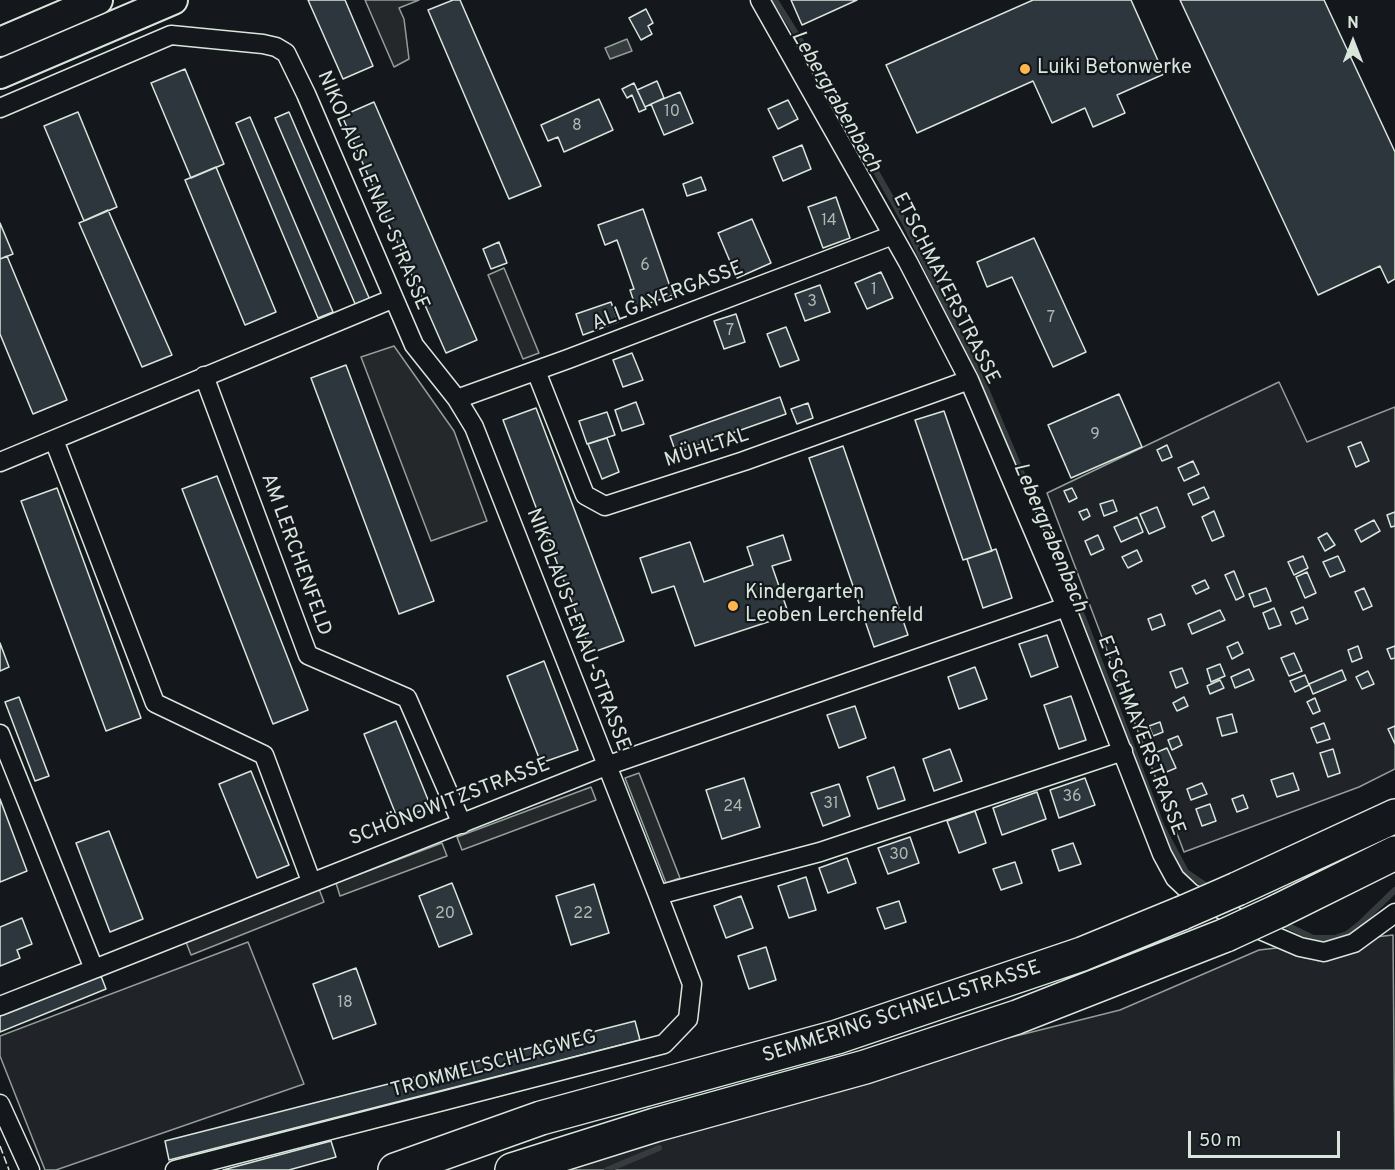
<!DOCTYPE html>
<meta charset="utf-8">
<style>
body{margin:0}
#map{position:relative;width:1395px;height:1170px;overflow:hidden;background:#14181c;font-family:Overpass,sans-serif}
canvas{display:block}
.north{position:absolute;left:1323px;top:12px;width:60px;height:60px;-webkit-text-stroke:4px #14181c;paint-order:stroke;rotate:0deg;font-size:16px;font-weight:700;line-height:24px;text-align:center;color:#d8e6dc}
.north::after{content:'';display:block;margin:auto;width:21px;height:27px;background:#d8e6dc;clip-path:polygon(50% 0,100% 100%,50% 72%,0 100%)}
.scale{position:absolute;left:1188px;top:1131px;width:152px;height:27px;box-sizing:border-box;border:3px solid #d8e6dc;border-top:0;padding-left:8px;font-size:18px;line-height:21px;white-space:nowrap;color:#d8e6dc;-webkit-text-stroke:4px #14181c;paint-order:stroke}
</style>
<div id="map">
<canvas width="1395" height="1170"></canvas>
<div class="north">N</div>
<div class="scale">50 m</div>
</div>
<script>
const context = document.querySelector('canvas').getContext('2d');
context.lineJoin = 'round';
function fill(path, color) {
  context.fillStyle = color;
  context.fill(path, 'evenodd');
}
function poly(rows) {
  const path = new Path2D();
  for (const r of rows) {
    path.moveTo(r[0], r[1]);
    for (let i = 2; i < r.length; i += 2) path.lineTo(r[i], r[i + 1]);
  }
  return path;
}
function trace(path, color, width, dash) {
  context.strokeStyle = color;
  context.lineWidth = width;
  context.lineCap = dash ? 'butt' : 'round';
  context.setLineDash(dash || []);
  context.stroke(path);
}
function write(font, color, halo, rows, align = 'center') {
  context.font = font + ' Overpass,sans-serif';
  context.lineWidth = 4.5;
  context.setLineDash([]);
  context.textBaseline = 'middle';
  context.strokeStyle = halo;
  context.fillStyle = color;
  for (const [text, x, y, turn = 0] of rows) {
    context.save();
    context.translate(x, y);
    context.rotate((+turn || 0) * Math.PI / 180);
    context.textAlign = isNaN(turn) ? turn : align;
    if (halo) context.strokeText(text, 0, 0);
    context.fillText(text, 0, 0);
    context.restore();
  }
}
const green = poly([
 [1279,382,1307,442,1395,407,1395,769,1359,787,1184,852,1047,493,1279,382],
 [1393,935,1395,1170,547,1170,996,1041,1120,1010,1259,950,1393,935],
 [248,942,304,1084,56,1170,45,1170,0,1056,0,1036,248,942]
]);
const parking = poly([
 [365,0,419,0,399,8,404,19,409,59,394,67,365,0],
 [504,268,539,353,523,359,488,275,504,268],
 [394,346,454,431,487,521,431,541,361,357,394,346],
 [639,773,680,878,666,883,625,778,639,773],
 [591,787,596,800,462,850,457,837,591,787],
 [442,843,447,856,340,896,336,883,442,843],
 [319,889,324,902,191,955,186,942,319,889]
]);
const water = poly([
 [627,39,632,51,610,59,605,48,627,39]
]);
const stream = poly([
 [775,0,819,70,905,223,986,389,1084,620,1162,827,1186,872,1211,889],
 [1280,922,1313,938,1335,938,1347,934,1361,923,1395,890],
 [607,1170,659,1148]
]);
const building = poly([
 [308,0,345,0,373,66,343,79,308,0],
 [453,0,460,0,541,186,509,199,428,10,453,0],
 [791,0,857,0,802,25,791,0],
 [1033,0,1131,0,1164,74,1117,95,1125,113,1093,127,1085,108,1052,123,1033,81,917,133,886,65,1033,0],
 [1180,0,1324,0,1395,152,1395,279,1388,283,1380,266,1318,295,1180,0],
 [646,9,653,23,648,26,652,34,641,40,629,18,646,9],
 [185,69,224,164,191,178,151,83,185,69],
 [657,81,664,98,645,107,637,90,657,81],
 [634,83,646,109,639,112,632,95,627,98,622,89,634,83],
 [680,92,693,123,664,135,651,104,680,92],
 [599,99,613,130,564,152,558,137,548,141,541,125,599,99],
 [788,100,798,119,778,129,768,109,788,100],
 [374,102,477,340,446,353,342,116,374,102],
 [78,112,117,207,84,221,44,126,78,112],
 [289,112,370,300,356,306,275,118,289,112],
 [250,117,333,312,318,318,236,123,250,117],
 [802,145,811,169,783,181,773,157,802,145],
 [216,167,276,312,245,325,185,180,216,167],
 [701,177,706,190,687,196,683,184,701,177],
 [836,197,850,238,823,248,808,207,836,197],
 [643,209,673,295,636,308,630,290,634,289,617,240,605,245,598,225,643,209],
 [108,210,172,355,142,367,79,223,108,210],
 [752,219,771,263,737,278,718,233,752,219],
 [0,223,13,254,0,259,0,223],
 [1034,238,1086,352,1053,367,1012,277,987,287,977,262,1034,238],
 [499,242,507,263,491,269,483,249,499,242],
 [7,256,67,400,33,414,0,334,0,259,7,256],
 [881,272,893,298,867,309,855,283,881,272],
 [820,285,830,312,805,321,795,294,820,285],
 [611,302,618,322,583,335,576,314,611,302],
 [736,314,745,342,724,349,714,321,736,314],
 [786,327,799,360,780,367,767,334,786,327],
 [632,353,643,380,623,387,613,360,632,353],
 [346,365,434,601,399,614,311,378,346,365],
 [1119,394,1142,447,1071,478,1048,425,1119,394],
 [780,397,786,414,676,453,670,436,780,397],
 [636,402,644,424,622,431,615,410,636,402],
 [808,403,813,418,797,424,791,409,808,403],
 [536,408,624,641,591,653,503,420,536,408],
 [944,411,992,551,963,560,915,420,944,411],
 [607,412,615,435,587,444,579,421,607,412],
 [607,438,619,472,602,479,588,444,607,438],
 [1361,442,1369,461,1356,467,1348,447,1361,442],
 [1167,445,1172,457,1162,461,1157,450,1167,445],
 [843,446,908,635,874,647,809,458,843,446],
 [1193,461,1199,474,1184,481,1178,468,1193,461],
 [217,476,308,710,273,724,182,489,217,476],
 [1204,487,1209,498,1193,505,1188,494,1204,487],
 [57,488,141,718,106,731,21,501,57,488],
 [1072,488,1077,498,1069,502,1064,491,1072,488],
 [1113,500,1117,511,1104,516,1100,504,1113,500],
 [1157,507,1165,527,1149,534,1140,514,1157,507],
 [1087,509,1090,516,1083,520,1079,512,1087,509],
 [1214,511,1224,536,1212,541,1202,517,1214,511],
 [1395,512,1395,526,1391,527,1387,515,1395,512],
 [1137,517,1143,532,1121,542,1114,527,1137,517],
 [1374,520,1380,531,1361,542,1355,530,1374,520],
 [1327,533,1335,545,1325,551,1318,538,1327,533],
 [783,535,791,560,772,566,789,615,695,646,674,586,652,593,640,558,690,542,704,582,753,565,747,547,783,535],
 [1098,535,1104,549,1091,555,1085,541,1098,535],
 [996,549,1012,598,983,608,967,559,996,549],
 [1137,550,1142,561,1128,568,1122,557,1137,550],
 [1303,556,1308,568,1294,575,1288,562,1303,556],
 [1338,556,1345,571,1330,577,1323,562,1338,556],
 [1234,571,1244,596,1236,600,1225,575,1234,571],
 [1307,572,1316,593,1305,598,1296,577,1307,572],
 [1205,580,1209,588,1196,594,1192,586,1205,580],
 [1266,588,1271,601,1254,607,1249,594,1266,588],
 [1364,588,1372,606,1363,610,1355,592,1364,588],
 [1303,607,1308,619,1296,624,1291,612,1303,607],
 [1274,608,1281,625,1269,629,1263,613,1274,608],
 [1220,610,1225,620,1192,634,1188,624,1220,610],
 [1161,614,1165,625,1152,630,1148,619,1161,614],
 [1047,635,1058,667,1031,677,1019,644,1047,635],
 [1238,642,1243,653,1232,659,1227,647,1238,642],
 [0,643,9,667,0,671,0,643],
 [1358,646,1362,658,1352,662,1348,650,1358,646],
 [1395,646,1395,658,1391,659,1387,649,1395,646],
 [1294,653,1302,671,1289,676,1281,658,1294,653],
 [544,661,578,750,541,763,507,676,544,661],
 [1220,664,1225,676,1211,682,1207,669,1220,664],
 [975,667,987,699,959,709,948,677,975,667],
 [1182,668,1188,683,1176,688,1170,672,1182,668],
 [1249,669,1254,680,1235,688,1231,677,1249,669],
 [1342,670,1346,680,1313,694,1309,684,1342,670],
 [1368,671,1374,684,1362,689,1356,677,1368,671],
 [1305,675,1309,685,1295,692,1290,681,1305,675],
 [1220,680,1224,688,1210,694,1207,686,1220,680],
 [1071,696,1086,740,1059,749,1044,705,1071,696],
 [19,697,49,776,35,781,5,702,19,697],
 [1184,697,1188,706,1177,711,1173,703,1184,697],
 [1315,698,1320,711,1313,714,1307,702,1315,698],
 [855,706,866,738,839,748,827,715,855,706],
 [1232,714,1237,732,1222,736,1217,718,1232,714],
 [396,721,431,807,398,820,364,734,396,721],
 [1160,722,1163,732,1153,736,1149,726,1160,722],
 [1324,723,1330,739,1317,743,1311,728,1324,723],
 [1395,726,1395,744,1388,729,1395,726],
 [1178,736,1182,745,1172,750,1168,740,1178,736],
 [1167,748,1176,768,1164,773,1155,753,1167,748],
 [950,749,962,781,934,791,923,759,950,749],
 [1333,749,1340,773,1328,777,1320,753,1333,749],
 [894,767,905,800,878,809,867,777,894,767],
 [251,771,289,865,257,878,219,784,251,771],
 [1293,773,1299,790,1277,797,1271,780,1293,773],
 [744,778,760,827,722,839,706,790,744,778],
 [1085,778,1095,805,1059,818,1050,790,1085,778],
 [1202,783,1207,794,1191,800,1187,789,1202,783],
 [839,784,850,816,823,826,811,793,839,784],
 [1037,792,1046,819,1002,835,993,808,1037,792],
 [1243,795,1248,808,1237,812,1232,799,1243,795],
 [0,799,27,871,0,882,0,799],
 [1210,804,1216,821,1202,826,1196,809,1210,804],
 [975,811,986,843,959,853,947,821,975,811],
 [109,831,143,919,110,932,76,843,109,831],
 [910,837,919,863,888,874,878,848,910,837],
 [1073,843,1081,864,1059,871,1052,850,1073,843],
 [847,858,856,883,828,893,819,868,847,858],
 [1015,862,1022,883,1001,890,993,869,1015,862],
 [806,877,816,910,789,918,778,886,806,877],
 [452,883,472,934,439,947,419,896,452,883],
 [594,884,609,933,571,945,556,896,594,884],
 [741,896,753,928,726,938,714,906,741,896],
 [899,901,906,922,885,929,877,908,899,901],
 [22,918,32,944,17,950,20,958,0,966,0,927,22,918],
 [766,947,776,980,749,989,738,956,766,947],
 [356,968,376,1024,333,1039,313,984,356,968],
 [101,976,106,989,0,1032,0,1016,101,976],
 [635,1021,640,1040,169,1160,165,1141,635,1021],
 [331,1141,336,1157,289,1170,223,1170,331,1141]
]);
const street = poly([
 [760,0,908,262,969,380,1066,607,1162,854,1175,878,1191,893,1258,929,1300,947,1324,952,1354,943,1395,913],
 [0,108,171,35,263,44,276,47,286,53,306,94,414,345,457,399,474,427,658,895,820,852,1123,751],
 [536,371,585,495,605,506,744,461,969,380],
 [204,376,308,655,407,698,462,824],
 [457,399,568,359,893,235],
 [54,440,155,703,264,755,311,881],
 [0,462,392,299],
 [0,734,94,969,606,766,1066,607],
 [0,1006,94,969],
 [0,1104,30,1170],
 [175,1170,664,1044,688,1019,692,984,658,895]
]);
const primary = poly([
 [0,42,98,0],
 [0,74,173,0]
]);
const highway = poly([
 [1237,889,1395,816],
 [1278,911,1395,853],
 [395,1170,541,1118,837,1037,1082,954,1182,913],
 [512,1170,655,1125,865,1067,1017,1017,1226,935]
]);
const highwayBridge = poly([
 [1182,913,1237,889],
 [1226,935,1278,911]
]);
const fence = poly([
 [0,1146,9,1170]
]);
const markers = [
 [1025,69,6,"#ffb74d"],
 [733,606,6,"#ffb74d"]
];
const numberNames = [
 ["10",672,113],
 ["8",577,127],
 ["14",829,222],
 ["6",645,267],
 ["1",874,291],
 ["3",812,303],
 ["7",1051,319],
 ["7",730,332],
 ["9",1095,436],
 ["36",1072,798],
 ["31",831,805],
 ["24",733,808],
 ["30",899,856],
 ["20",445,915],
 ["22",583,915],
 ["18",345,1004]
];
const poiNames = [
 ["Luiki Betonwerke",1037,69],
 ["Kindergarten",745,594],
 ["Leoben Lerchenfeld",745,617]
];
const streetNames = [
 ["NIKOLAUS LENAU-STRASSE",372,191,67],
 ["ETSCHMAYERSTRASSE",945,289,63],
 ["ALLGAYERGASSE",668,297,-21],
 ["MÜHLTAL",707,449,-18],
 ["AM LERCHENFELD",295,555,70],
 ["NIKOLAUS LENAU-STRASSE",577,630,69],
 ["ETSCHMAYERSTRASSE",1140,736,69],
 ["SCHÖNOWITZSTRASSE",450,803,-21],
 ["SEMMERING SCHNELLSTRASSE",902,1013,-18],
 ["TROMMELSCHLAGWEG",494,1065,-15]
];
const waterNames = [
 ["Lebergrabenbach",835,102,60],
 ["Lebergrabenbach",1049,538,67]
];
fill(green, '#202428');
trace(green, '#939e99', 1.5);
fill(parking, '#24282b');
trace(parking, '#939e99', 1.5);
fill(water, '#363b3e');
trace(water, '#939e99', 1.5);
trace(stream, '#363b3e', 6);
fill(building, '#2c363c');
trace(building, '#d8e6dc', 1.5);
trace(street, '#d8e6dc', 21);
trace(primary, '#d8e6dc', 32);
trace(highway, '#d8e6dc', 36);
trace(street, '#14181c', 18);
trace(primary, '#14181c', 28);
trace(highway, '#14181c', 33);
trace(highwayBridge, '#d8e6dc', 36, []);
trace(highwayBridge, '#14181c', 33);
trace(fence, '#d8e6dc', 1.5, [8, 3]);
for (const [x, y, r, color] of markers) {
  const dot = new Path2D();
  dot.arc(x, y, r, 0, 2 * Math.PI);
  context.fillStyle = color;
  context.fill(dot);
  trace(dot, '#14181c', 2);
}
write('16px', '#adbab4', null, numberNames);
write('20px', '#d8e6dc', '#14181c', poiNames, 'left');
write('20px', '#d8e6dc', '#14181c', streetNames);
write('italic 21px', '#d8e6dc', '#14181c', waterNames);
</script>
